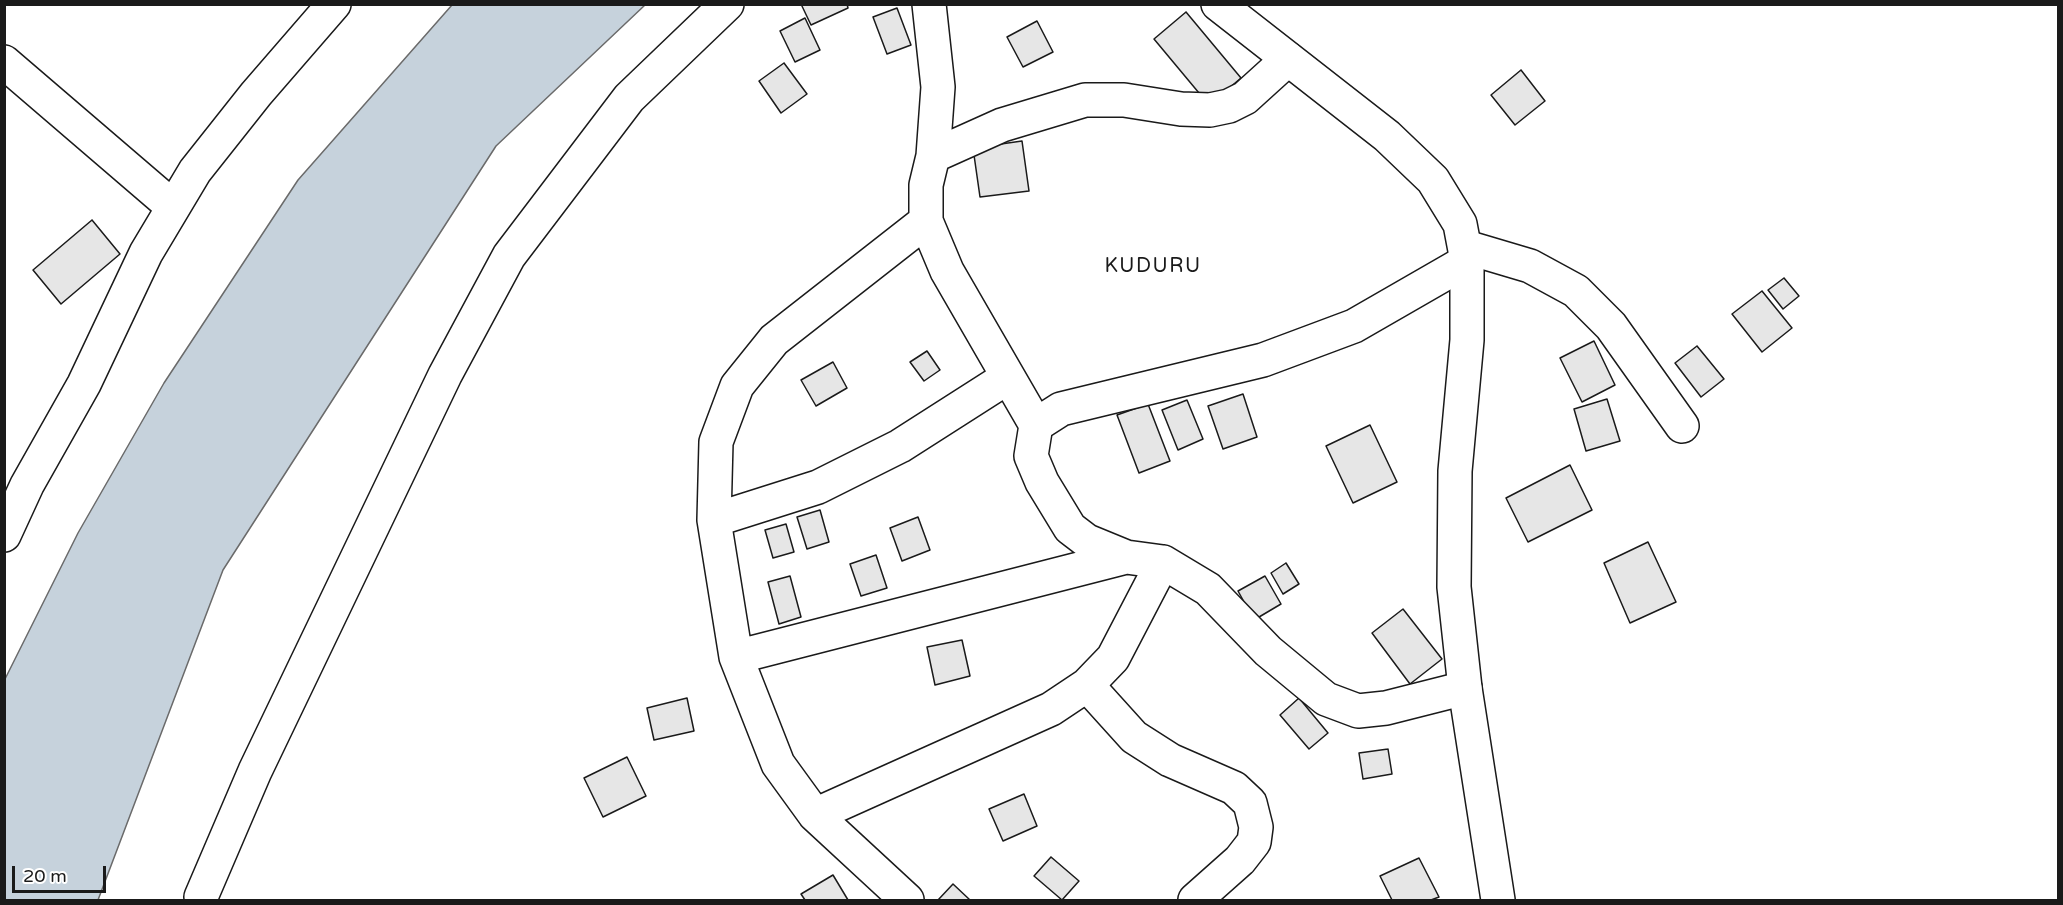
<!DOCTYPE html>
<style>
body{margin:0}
#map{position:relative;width:2063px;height:905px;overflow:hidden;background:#fff;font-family:"Varela Round",sans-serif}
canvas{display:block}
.frame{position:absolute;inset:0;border:6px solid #1a1a1a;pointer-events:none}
.scale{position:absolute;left:12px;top:866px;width:94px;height:27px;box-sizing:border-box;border:3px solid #1a1a1a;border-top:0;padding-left:8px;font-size:18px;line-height:21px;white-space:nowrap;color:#1a1a1a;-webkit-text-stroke:4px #fff;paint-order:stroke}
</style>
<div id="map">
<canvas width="2063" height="905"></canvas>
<div class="frame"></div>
<div class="scale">20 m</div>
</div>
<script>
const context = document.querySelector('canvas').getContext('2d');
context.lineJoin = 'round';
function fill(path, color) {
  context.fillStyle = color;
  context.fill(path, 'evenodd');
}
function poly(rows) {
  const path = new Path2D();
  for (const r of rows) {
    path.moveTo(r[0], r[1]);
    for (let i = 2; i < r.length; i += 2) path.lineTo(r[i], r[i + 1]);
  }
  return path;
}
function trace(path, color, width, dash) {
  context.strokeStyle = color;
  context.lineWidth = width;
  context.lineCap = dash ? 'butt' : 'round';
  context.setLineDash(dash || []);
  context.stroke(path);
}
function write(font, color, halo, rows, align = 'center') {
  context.font = font + ' "Varela Round",sans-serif';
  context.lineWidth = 4.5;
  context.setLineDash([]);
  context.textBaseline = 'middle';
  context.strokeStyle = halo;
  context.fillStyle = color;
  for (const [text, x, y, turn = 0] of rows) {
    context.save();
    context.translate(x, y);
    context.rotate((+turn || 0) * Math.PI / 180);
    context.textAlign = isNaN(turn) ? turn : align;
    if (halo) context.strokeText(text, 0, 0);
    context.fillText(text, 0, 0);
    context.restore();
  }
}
const water = poly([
 [452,5,645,5,496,146,223,570,98,900,5,900,4,681,78,533,164,383,298,180,452,5]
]);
const building = poly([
 [801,4,847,4,848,8,811,25,801,4],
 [897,8,911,45,887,54,873,17,897,8],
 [1186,12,1241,78,1209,105,1154,39,1186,12],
 [805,18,820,50,795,62,780,31,805,18],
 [1037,21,1053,52,1023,67,1007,37,1037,21],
 [784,63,807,94,781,113,759,81,784,63],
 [1521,70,1545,101,1515,125,1491,95,1521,70],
 [1022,141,1029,191,980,197,973,148,1022,141],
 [92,220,120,254,61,304,33,270,92,220],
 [1784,278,1799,296,1783,309,1768,290,1784,278],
 [1762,291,1792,328,1762,352,1732,314,1762,291],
 [1594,341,1615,385,1582,402,1560,358,1594,341],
 [1697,346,1724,379,1701,397,1675,363,1697,346],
 [927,351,940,370,924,381,910,362,927,351],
 [833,362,847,388,816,406,801,380,833,362],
 [1243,394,1257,437,1223,449,1208,406,1243,394],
 [1607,399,1620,441,1586,451,1574,409,1607,399],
 [1187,400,1203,439,1178,450,1162,410,1187,400],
 [1148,404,1170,461,1139,473,1117,415,1148,404],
 [1370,425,1397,482,1353,503,1326,446,1370,425],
 [1570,465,1592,510,1528,542,1506,498,1570,465],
 [820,510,829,542,807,549,797,517,820,510],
 [918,517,930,550,902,561,890,528,918,517],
 [786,524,794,552,773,558,765,530,786,524],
 [1648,542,1676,602,1630,623,1604,563,1648,542],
 [876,555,887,588,861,596,850,564,876,555],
 [1286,563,1299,584,1283,594,1271,573,1286,563],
 [790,576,801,617,779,624,768,582,790,576],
 [1265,576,1281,604,1254,620,1238,591,1265,576],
 [1403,609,1442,659,1410,684,1372,633,1403,609],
 [962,640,970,676,935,685,927,647,962,640],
 [687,698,694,731,654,740,647,708,687,698],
 [1299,698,1328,733,1309,749,1280,715,1299,698],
 [1388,749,1392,774,1363,779,1359,753,1388,749],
 [627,757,646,796,603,817,584,778,627,757],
 [1024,794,1037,826,1003,841,989,809,1024,794],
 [1051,857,1079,881,1062,900,1034,876,1051,857],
 [1419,858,1439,897,1431,900,1392,900,1380,876,1419,858],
 [833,875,848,900,805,900,801,894,833,875],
 [953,884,970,900,938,900,953,884]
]);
const minor = poly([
 [929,4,938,87,933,156,926,185,926,221,947,271,1036,425],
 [4,62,173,207],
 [933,156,1002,125,1085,100,1124,100,1181,109,1210,110,1229,106,1245,98,1288,59],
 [1466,247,1530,266,1576,291,1611,326,1682,426],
 [714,520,818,487,900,446,1008,377],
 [4,535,27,485,84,384,146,253,195,171,256,94,334,4],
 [736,657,1126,557],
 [1087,685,1134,737,1170,760,1234,788,1250,803,1256,827,1254,842,1240,860,1195,900],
 [1465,688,1386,708,1358,711,1326,699,1268,651,1208,589,1163,562,1126,557,1087,541,1070,528,1042,482,1031,456,1036,425,1061,409,1263,360,1354,326,1467,261],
 [815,815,1051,709,1087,685,1113,658,1163,562],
 [201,897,255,771,445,375,509,256,629,98,727,4],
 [907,900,815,815,778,764,736,657,714,520,716,442,737,386,774,340,926,221]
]);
const major = poly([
 [1218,4,1387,136,1433,180,1460,224,1467,261,1467,340,1455,471,1454,587,1465,688,1498,900]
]);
const quarterNames = [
 ["KUDURU",1153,267]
];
fill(water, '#c6d2dc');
trace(water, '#6a6a6a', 1.5);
fill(building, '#e6e6e6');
trace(building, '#1a1a1a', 1.5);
trace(minor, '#1a1a1a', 36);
trace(major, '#1a1a1a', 36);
trace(minor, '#fff', 33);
trace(major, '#fff', 33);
context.letterSpacing = '1.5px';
write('20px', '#1a1a1a', '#fff', quarterNames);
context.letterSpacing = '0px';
</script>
